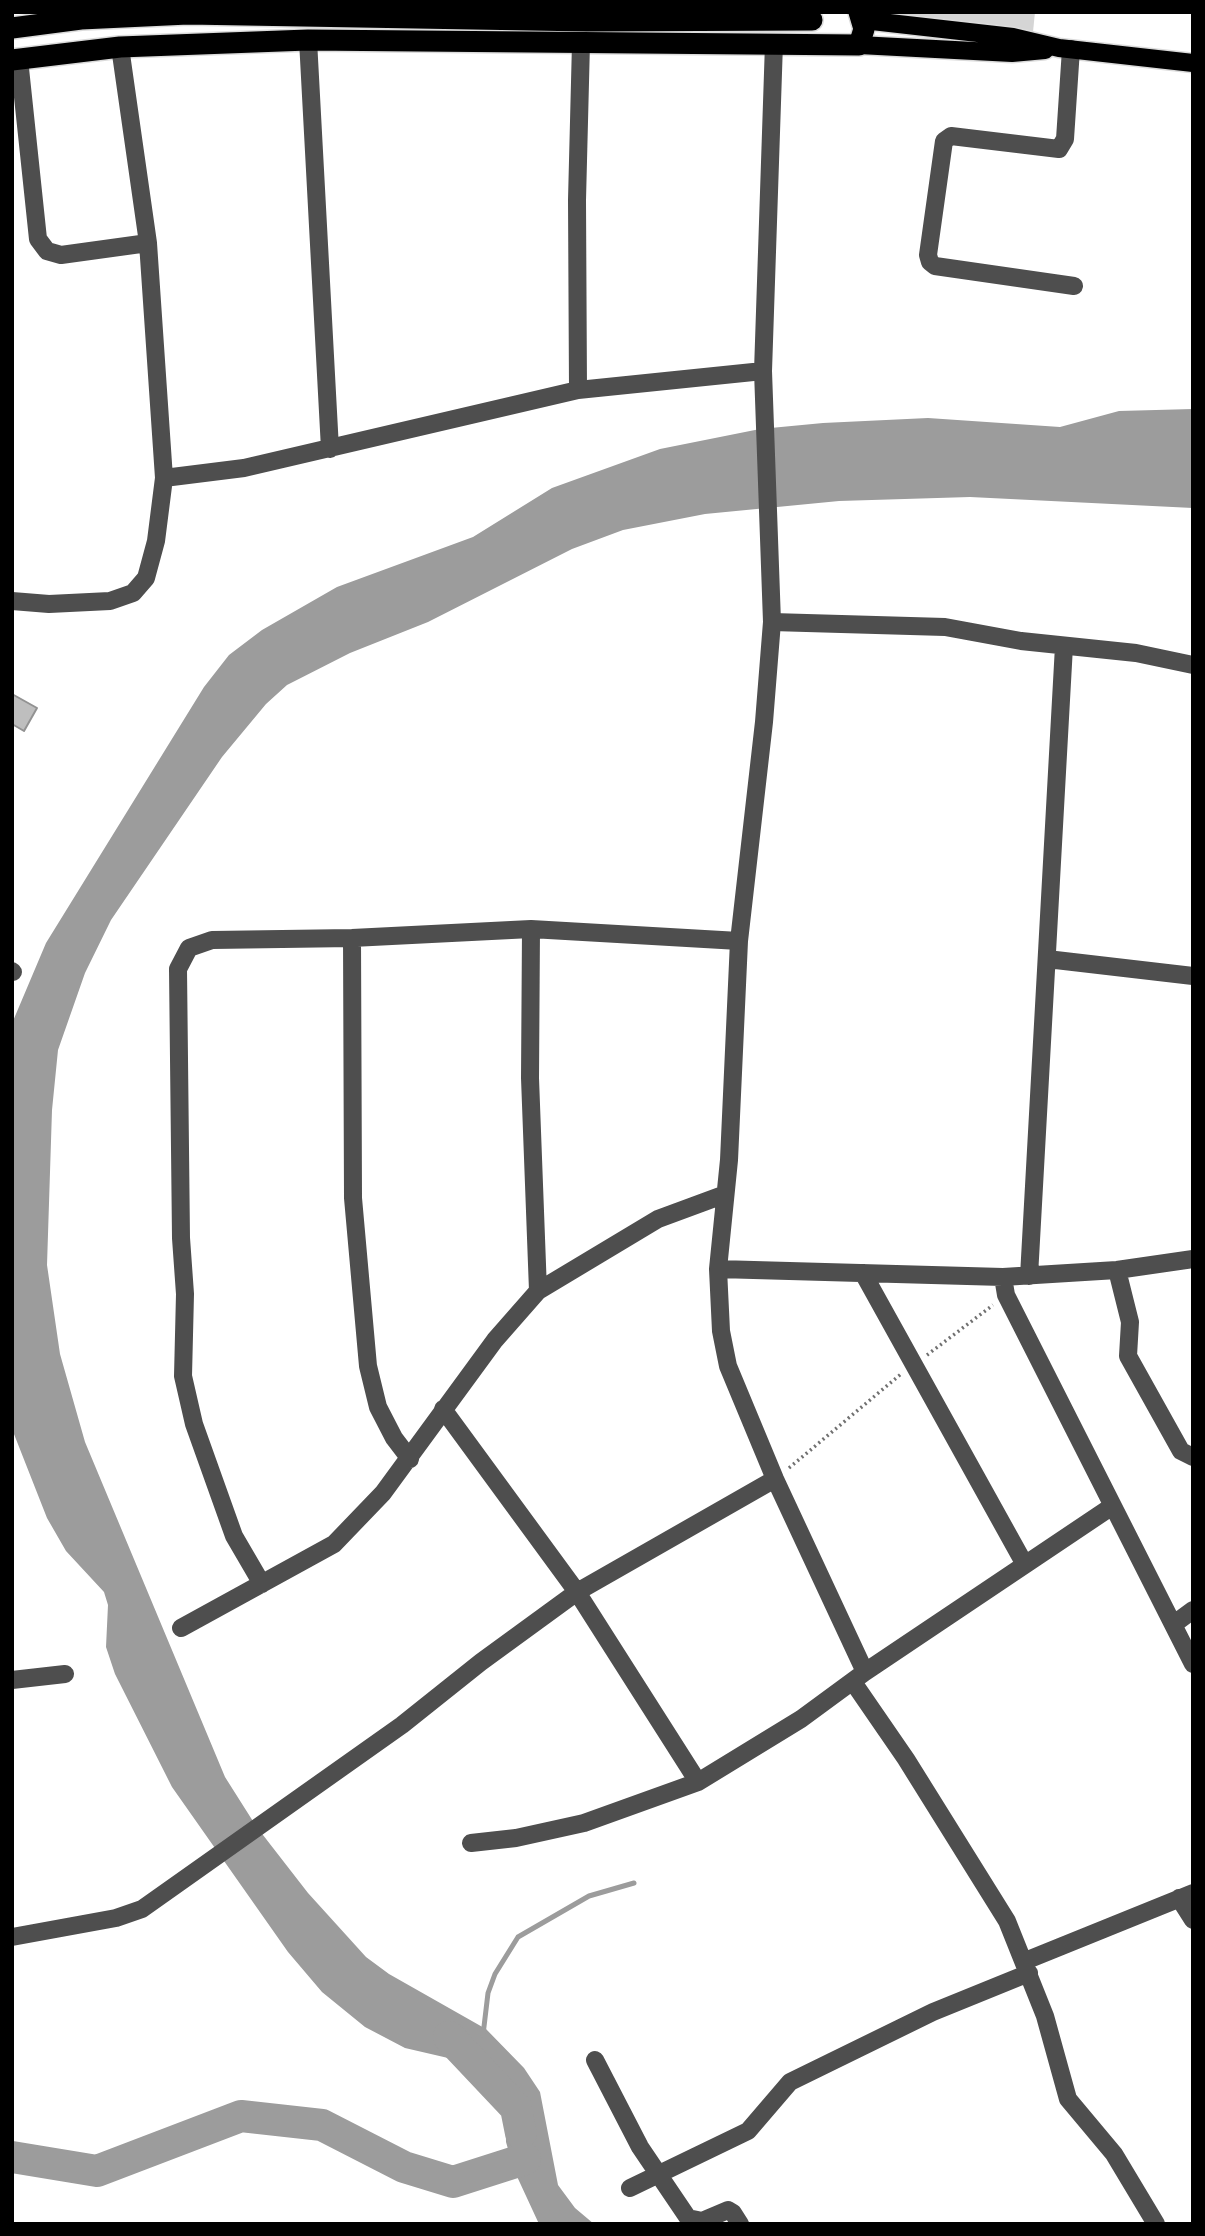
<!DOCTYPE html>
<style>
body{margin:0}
#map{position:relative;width:1205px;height:2236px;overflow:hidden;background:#fff;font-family:Rubik,sans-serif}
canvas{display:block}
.frame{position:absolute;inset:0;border:14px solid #000;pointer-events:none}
</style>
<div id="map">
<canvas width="1205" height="2236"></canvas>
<div class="frame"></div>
</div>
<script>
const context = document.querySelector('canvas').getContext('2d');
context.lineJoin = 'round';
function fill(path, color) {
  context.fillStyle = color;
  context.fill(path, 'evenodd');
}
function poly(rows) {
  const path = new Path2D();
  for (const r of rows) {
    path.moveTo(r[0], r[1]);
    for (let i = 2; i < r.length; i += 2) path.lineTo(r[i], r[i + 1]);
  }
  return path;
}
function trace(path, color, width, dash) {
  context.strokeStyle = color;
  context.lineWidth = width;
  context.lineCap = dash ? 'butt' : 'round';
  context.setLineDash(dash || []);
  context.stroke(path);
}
const green = poly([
 [868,12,1035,12,1033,32,868,17]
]);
const water = poly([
 [1193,409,1193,508,970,497,839,501,705,514,623,530,572,549,428,622,350,653,287,685,266,704,222,757,111,920,85,973,58,1050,52,1110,47,1265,60,1354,85,1442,225,1777,256,1826,308,1893,366,1957,389,1974,486,2029,524,2068,540,2092,558,2185,575,2208,594,2224,539,2224,514,2170,506,2142,505,2093,481,2069,461,2061,405,2048,365,2027,322,1992,288,1952,172,1787,115,1674,106,1647,108,1605,104,1592,66,1551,47,1518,12,1429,13,1021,46,943,204,687,229,655,262,630,337,587,473,537,552,488,660,449,760,429,823,423,928,418,1060,427,1119,411]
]);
const stream = poly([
 [483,2035,488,1993,495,1974,518,1937,589,1896,634,1883]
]);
const river = poly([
 [449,2037,516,2108,521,2133],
 [12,2157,97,2171,241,2116,322,2125,404,2167,453,2182,525,2159]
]);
const building = poly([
 [12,694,37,708,24,731,12,724,12,694]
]);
const path = poly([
 [927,1355,993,1305],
 [789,1468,901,1374]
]);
const minor = poly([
 [308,40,330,449],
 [774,43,763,371,772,622,764,722,739,941,729,1160,718,1269,721,1331,728,1366,775,1479,865,1672],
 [120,47,148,243,164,478],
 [1071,49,1065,139,1059,149,951,136,944,141,928,255,930,262,935,266,1074,286],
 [19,59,38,239,47,251,61,255,148,243],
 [578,390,577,200,581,43],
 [12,601,49,604,110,601,133,593,146,578,156,541,164,478,244,468,578,390,763,371],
 [772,622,945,627,1021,641,1136,653,1193,665],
 [531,929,530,1078,538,1291],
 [352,938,353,1198,368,1366,378,1407,394,1438,410,1459],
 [1047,959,1193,976],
 [12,971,13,972],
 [718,1269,1003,1277,1117,1270,1193,1259],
 [1117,1270,1130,1322,1128,1356,1181,1451,1193,1457],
 [863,1273,1024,1563],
 [1029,1276,1064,646],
 [1003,1277,1006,1295,1193,1664],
 [443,1409,577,1592,698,1782],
 [262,1584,234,1536,194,1424,183,1376,185,1294,181,1238,178,969,189,948,212,940,352,938,531,929,739,941],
 [1174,1624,1193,1610],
 [181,1628,334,1544,383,1493,495,1340,538,1291,658,1219,723,1195],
 [12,1680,65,1674],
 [853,1682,906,1759,1007,1921,1045,2016,1068,2099,1114,2154,1156,2224],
 [471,1843,516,1838,584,1823,698,1782,801,1719,865,1672,1111,1507],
 [1179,1898,1193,1920],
 [12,1937,116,1918,142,1909,402,1725,481,1662,577,1592,775,1479],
 [1025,1961,1193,1893],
 [595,2060,640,2147,688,2218,702,2221,728,2210,733,2213,740,2224],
 [630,2188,748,2131,790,2082,933,2012,1029,1973]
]);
const major = poly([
 [863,20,1013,37,1059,48,1193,63],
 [859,45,1012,53,1045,50]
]);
const highway = poly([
 [12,28,81,19,188,14,587,21,812,20],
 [12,60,120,47,308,40,859,45,864,29,859,12]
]);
fill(green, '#d5d5d5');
fill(water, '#9c9c9c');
trace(stream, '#9c9c9c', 5);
trace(river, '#9c9c9c', 32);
fill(building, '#bebebe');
trace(building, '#929292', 2);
trace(major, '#dbdbdb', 21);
trace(highway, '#dbdbdb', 24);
trace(path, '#707070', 3.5, [2, 3.5]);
trace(minor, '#4e4e4e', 18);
trace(major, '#000', 18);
trace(highway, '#000', 21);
</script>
